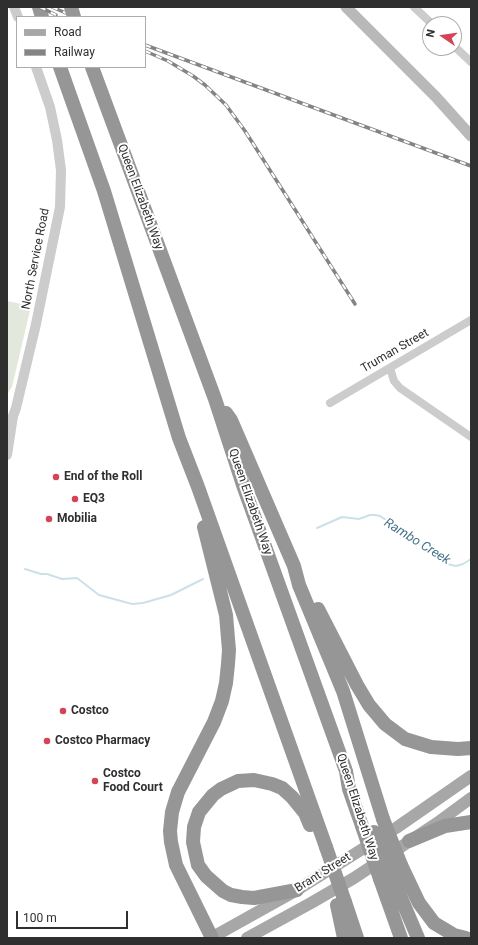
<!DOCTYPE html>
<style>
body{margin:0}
#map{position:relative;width:478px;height:945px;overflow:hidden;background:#fff;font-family:Roboto,sans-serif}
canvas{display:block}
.frame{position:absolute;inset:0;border:8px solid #2f2f2f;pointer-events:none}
.legend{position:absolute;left:16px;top:16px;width:130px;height:52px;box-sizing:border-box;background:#fff;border:1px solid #acacac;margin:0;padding:5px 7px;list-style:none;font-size:12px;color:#2f2f2f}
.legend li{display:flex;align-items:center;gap:8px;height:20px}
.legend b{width:20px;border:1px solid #acacac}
.north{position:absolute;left:422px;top:16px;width:40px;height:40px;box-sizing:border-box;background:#fff;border:1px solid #acacac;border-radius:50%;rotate:283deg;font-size:11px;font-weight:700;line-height:16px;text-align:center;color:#2f2f2f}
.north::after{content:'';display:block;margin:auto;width:14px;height:18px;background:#d54357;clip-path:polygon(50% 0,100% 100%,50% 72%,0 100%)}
.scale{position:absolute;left:16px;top:911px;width:112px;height:18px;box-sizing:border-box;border:2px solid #2f2f2f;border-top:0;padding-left:5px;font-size:12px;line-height:14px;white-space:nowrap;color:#2f2f2f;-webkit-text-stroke:3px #fff;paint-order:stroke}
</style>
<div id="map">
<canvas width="478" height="945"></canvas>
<div class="frame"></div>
<ul class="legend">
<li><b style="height:5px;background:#a7a7a7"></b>Road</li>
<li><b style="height:5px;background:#848484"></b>Railway</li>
</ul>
<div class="north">N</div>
<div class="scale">100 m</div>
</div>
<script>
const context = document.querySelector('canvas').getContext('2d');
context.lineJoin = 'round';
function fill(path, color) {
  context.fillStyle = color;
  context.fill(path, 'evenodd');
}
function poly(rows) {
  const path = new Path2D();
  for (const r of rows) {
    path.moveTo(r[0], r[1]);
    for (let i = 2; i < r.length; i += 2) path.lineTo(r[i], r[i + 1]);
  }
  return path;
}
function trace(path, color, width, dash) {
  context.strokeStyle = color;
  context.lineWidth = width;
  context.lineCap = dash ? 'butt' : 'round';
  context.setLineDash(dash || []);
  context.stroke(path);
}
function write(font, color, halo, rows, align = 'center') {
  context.font = font + ' Roboto,sans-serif';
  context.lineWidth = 4;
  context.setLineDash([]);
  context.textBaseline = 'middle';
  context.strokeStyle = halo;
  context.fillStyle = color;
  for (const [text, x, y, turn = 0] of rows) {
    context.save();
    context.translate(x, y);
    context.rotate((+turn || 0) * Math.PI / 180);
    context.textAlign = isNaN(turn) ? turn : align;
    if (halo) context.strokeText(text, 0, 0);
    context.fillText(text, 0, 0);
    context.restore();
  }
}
const green = poly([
 [7,301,31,306,12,387,7,394]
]);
const stream = poly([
 [317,528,342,517,359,519,370,515,375,515,380,516,389,522,447,564,456,566,463,564,471,559],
 [25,569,41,574,47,574,62,579,77,578,99,595,132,604,143,603,171,595,203,579]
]);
const minor = poly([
 [414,7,432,24],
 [454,46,471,62],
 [390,368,394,381,400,388,471,437],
 [330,403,471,320]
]);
const tertiary = poly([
 [14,7,18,17],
 [7,455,13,416,16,408,36,324,60,207,61,170,57,140,50,107,36,67]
]);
const secondary = poly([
 [346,7,436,97,471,136]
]);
const primary = poly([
 [211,938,297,890,396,828,471,776],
 [247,938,311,903,354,878,437,823,471,798]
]);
const motorway = poly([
 [39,7,42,17],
 [60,67,104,191,179,438,198,487,326,847],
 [92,67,215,399,244,488,346,771,349,789,362,826],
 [226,413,231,420,294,566,299,585,343,691,383,819],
 [204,527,226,615,229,650,228,664,226,683,222,701,214,722,178,792,172,812,170,831,171,842,176,865,212,938],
 [318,609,357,685,369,705,385,724,405,739,431,747,458,749,471,748],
 [409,841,445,826,471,822],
 [401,865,419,903,434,923,454,935,466,938],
 [390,872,418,938],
 [380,879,401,938],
 [297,890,254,898,242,897,231,895,223,891,206,876,198,865,193,842,194,827,199,812,213,795,221,789,238,781,254,780,272,784,282,788,292,797,305,813,310,825],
 [345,902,357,938],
 [337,905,344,938]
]);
const rail = poly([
 [40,7,56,15],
 [52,7,75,17],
 [145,45,471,166],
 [145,51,168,61,193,76,205,85,226,105,245,131,355,304]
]);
const motorwayBridge = poly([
 [71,7,74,17],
 [383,819,401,865],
 [362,826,380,879],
 [374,832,390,872],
 [326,847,345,902]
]);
const markers = [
 [56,477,4,"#d54357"],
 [75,499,4,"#d54357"],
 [49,519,4,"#d54357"],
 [63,711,4,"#d54357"],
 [47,741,4,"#d54357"],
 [95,781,4,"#d54357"]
];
const streetNames = [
 ["Queen Elizabeth Way",140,197,70],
 ["North Service Road",36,259,-79],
 ["Truman Street",395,351,-30],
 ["Queen Elizabeth Way",250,502,71],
 ["Queen Elizabeth Way",357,807,72],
 ["Brant Street",323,873,-32]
];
const poiNames = [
 ["End of the Roll",64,477],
 ["EQ3",83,499],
 ["Mobilia",57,519],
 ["Costco",71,711],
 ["Costco Pharmacy",55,741],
 ["Costco",103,774],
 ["Food Court",103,788]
];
const waterNames = [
 ["Rambo Creek",417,542,32]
];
fill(green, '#e3e8dc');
trace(stream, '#cde0e9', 2);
trace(minor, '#ccc', 8);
trace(tertiary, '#ccc', 10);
trace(secondary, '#b9b9b9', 11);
trace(primary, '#a7a7a7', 12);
trace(motorway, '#969696', 14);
trace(rail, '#848484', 3.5);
trace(rail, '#fff', 2, [6]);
trace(motorwayBridge, '#969696', 14);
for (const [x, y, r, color] of markers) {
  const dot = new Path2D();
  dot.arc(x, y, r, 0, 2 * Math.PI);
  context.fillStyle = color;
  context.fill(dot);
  trace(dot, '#fff', 1.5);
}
write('12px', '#2f2f2f', '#fff', streetNames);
write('bold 12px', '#2f2f2f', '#fff', poiNames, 'left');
write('italic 13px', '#45738a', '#fff', waterNames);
</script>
